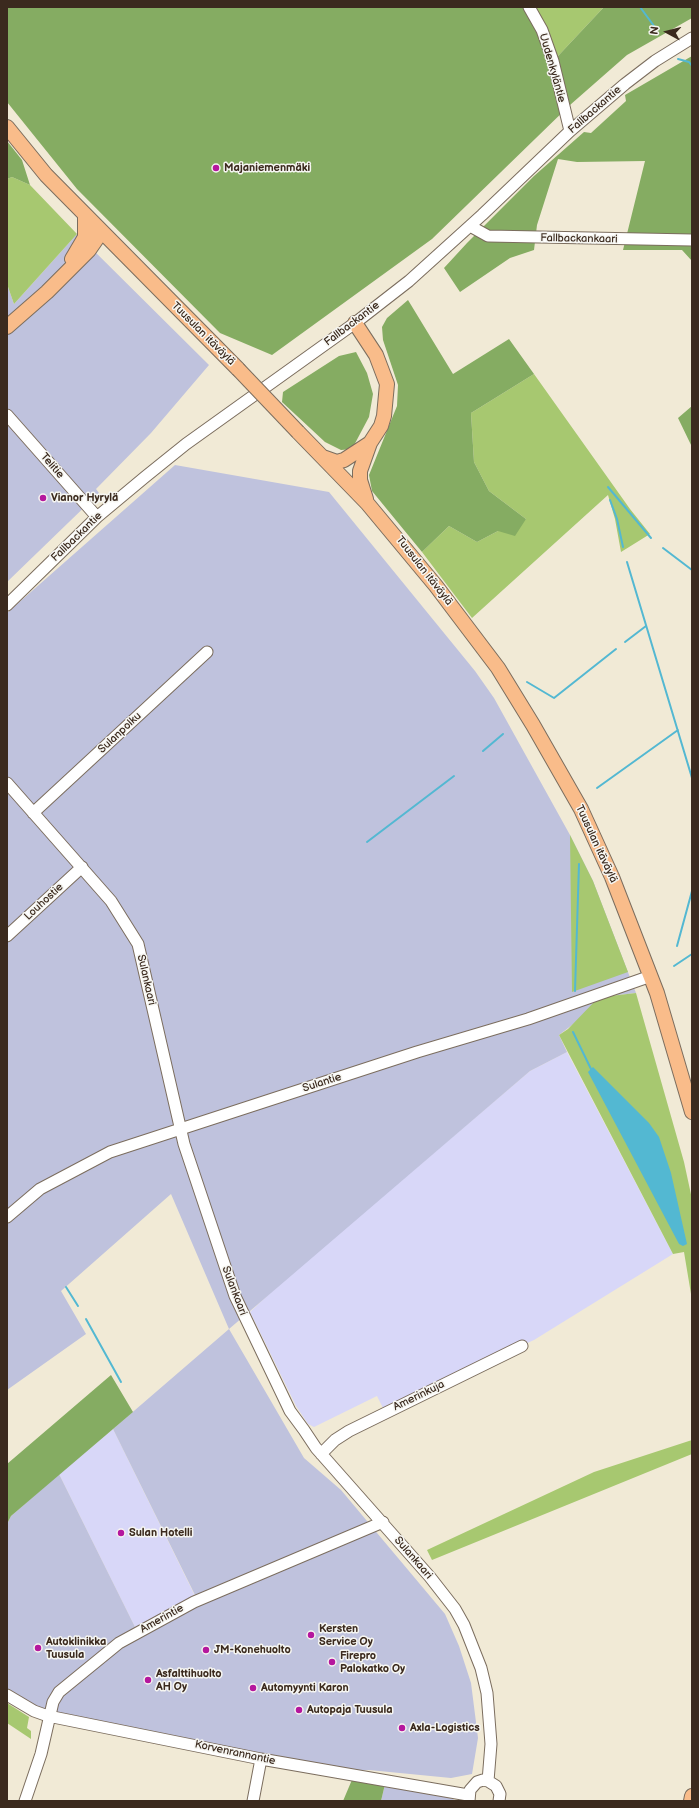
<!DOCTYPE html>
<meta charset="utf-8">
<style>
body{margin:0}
#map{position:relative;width:699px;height:1808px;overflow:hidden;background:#f1ead6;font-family:"Balsamiq Sans",sans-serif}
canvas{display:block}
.frame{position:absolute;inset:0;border:8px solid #3b2a1e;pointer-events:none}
.north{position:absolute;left:647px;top:12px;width:40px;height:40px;-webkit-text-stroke:3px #f6f6f2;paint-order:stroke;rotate:277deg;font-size:11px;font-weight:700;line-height:16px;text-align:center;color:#3b2a1e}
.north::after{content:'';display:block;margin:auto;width:14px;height:18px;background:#3b2a1e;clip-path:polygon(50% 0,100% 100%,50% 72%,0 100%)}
</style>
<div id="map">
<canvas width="699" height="1808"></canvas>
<div class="frame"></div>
<div class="north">N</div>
</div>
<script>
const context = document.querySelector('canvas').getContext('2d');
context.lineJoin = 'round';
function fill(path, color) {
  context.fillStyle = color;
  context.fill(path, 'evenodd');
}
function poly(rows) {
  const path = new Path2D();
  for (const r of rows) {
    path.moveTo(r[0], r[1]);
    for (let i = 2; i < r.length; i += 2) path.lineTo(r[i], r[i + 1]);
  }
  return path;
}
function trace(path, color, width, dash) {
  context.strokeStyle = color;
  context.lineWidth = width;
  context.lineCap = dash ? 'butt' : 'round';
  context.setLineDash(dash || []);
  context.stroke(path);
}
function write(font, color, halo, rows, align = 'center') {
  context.font = font + ' "Balsamiq Sans",sans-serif';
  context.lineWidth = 3;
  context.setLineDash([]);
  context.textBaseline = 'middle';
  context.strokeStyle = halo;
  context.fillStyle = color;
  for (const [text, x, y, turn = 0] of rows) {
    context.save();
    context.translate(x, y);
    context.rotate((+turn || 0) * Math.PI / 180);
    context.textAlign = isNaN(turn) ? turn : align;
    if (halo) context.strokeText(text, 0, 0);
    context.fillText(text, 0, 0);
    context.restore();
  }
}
const built = poly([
 [567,1052,673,1254,534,1340,383,1408,377,1396,314,1427,308,1424,296,1406,250,1312,286,1278,530,1071],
 [113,1429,195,1596,135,1627,59,1474]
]);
const industrial = poly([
 [77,234,209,365,151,433,96,489,99,493,7,582,7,284,14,304],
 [175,465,329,492,475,671,494,698,570,835,593,881,636,993,610,996,559,1035,567,1052,530,1071,229,1329,304,1458,341,1490,445,1614,459,1646,471,1683,478,1738,472,1774,451,1778,369,1770,328,1771,48,1716,7,1697,7,1524,11,1516,59,1474,135,1627,195,1595,113,1429,229,1329,171,1194,61,1291,86,1334,7,1390,7,613],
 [386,1780,453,1799,455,1801,381,1801]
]);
const green = poly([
 [524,7,604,7,558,56],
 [12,177,30,185,77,234,14,304,7,284,7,179],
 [534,374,630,509,650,534,621,552,615,519,608,495,472,618,422,552,449,526,477,542,498,531,526,519,489,491,474,462,471,413],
 [570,835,593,881,628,972,572,992],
 [636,993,684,1162,692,1199,692,1300,684,1252,673,1254,559,1035,568,1029,597,999,610,996],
 [692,1440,692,1454,432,1560,427,1550,594,1472],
 [7,1703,29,1717,27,1728,31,1731,31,1739,7,1723]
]);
const forest = poly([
 [7,7,524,7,558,56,604,7,692,7,692,18,627,55,570,105,432,239,272,355,220,333,77,189,7,102],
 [692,56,692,261,682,250,623,250,645,161,577,162,558,159,537,225,534,250,510,258,460,292,444,268,467,243,534,176,584,132,591,133,626,101,625,95],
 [7,141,22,160,30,185,12,177,7,179],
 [408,300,453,374,509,339,534,374,471,413,474,462,489,491,526,519,515,536,498,531,477,542,449,526,422,552,372,491,369,475,397,406,398,385,383,340,382,327,387,318],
 [356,352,367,373,373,394,369,417,352,449,341,450,325,442,282,402,283,392,339,356],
 [692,406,692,447,678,418],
 [111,1375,133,1412,11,1516,7,1524,7,1464],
 [354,1775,386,1780,381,1801,343,1801]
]);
const water = poly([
 [593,1067,649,1123,659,1137,671,1173,687,1244,683,1246,679,1244,588,1072]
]);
const stream = poly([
 [640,7,654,26],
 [678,59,689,62,692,66],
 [608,487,651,538],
 [610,500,617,519,623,547],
 [663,548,692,570],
 [627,562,692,778],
 [625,642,646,626],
 [527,682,554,698,616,649],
 [483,751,503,734],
 [597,788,678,730],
 [367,842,454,776],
 [677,946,692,891],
 [674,966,692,954],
 [575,991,579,864],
 [573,1032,591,1069],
 [66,1287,78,1306],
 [86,1319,121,1382]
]);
const minor = poly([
 [529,7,542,30,553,61,570,131],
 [470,226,488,236,692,240],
 [7,415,97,517],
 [7,605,97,517,145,477,186,444,355,323,409,281,482,215,570,131,625,84,655,61,692,38],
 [7,783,111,901,138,944,184,1144,235,1296,290,1411,304,1430,316,1448,430,1577,455,1609,464,1625,481,1668,487,1693,491,1744,488,1781],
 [33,813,207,652],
 [7,936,82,867],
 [7,1217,40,1189,110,1152,417,1052,528,1019,651,976],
 [321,1454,335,1440,349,1431,522,1346],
 [7,1695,34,1711,48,1716,261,1759,468,1795],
 [25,1801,41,1754,53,1702,59,1692,119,1643,194,1602,383,1522],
 [253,1801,261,1759],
 [469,1801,470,1790,477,1782,483,1780,488,1781,496,1786,500,1794,499,1801]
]);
const major = poly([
 [7,127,46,175,238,369],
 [72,259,85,237,85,216],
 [355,323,376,355,387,384,384,416,381,426,370,443,360,471,360,480,366,499],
 [7,327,47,292,89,250,98,237,98,229],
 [298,432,367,503,436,586,498,668,533,725,581,809,612,877,657,993,692,1112],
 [323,457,337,462,344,460,370,443],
 [691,1801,692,1796]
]);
const majorBridge = poly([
 [238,369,298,432]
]);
const markers = [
 [216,168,4,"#b5179e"],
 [43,498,4,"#b5179e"],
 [121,1533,4,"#b5179e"],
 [311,1635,4,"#b5179e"],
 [38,1648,4,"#b5179e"],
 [206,1650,4,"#b5179e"],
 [332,1662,4,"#b5179e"],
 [148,1680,4,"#b5179e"],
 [253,1688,4,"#b5179e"],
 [299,1710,4,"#b5179e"],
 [402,1728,4,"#b5179e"]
];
const streetNames = [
 ["Uudenkyläntie",552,68,74],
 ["Fallbackantie",595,110,-41],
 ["Fallbackankaari",579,239,1],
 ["Fallbackantie",352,324,-37],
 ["Tuusulan itäväylä",203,334,45],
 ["Telitie",52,466,49],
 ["Fallbackantie",77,537,-44],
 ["Tuusulan itäväylä",424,571,52],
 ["Sulanpolku",120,733,-43],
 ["Tuusulan itäväylä",596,844,65],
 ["Louhostie",44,902,-43],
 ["Sulankaari",146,980,77],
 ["Sulantie",322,1083,-18],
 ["Sulankaari",234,1291,69],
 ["Amerinkuja",419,1396,-26],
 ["Sulankaari",413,1558,49],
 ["Amerintie",162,1619,-29],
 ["Korvenrannantie",235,1753,12]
];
const poiNames = [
 ["Majaniemenmäki",224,168],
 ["Vianor Hyrylä",51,498],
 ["Sulan Hotelli",129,1533],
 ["Kersten",319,1629],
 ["Service Oy",319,1642],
 ["Autoklinikka",46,1642],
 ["Tuusula",46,1655],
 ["JM-Konehuolto",214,1650],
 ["Firepro",340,1656],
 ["Palokatko Oy",340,1669],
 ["Asfalttihuolto",156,1674],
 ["AH Oy",156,1687],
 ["Automyynti Karon",261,1688],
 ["Autopaja Tuusula",307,1710],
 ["Axla-Logistics",410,1728]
];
fill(built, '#d8d7f8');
fill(industrial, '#bfc2dd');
fill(green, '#a7c870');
fill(forest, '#85ac62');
fill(water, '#53b8d2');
trace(stream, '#53b8d2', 2);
trace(minor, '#7b6d5e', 13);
trace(major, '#7b6d5e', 16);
trace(minor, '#fff', 11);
trace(major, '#f9bc8a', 14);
trace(majorBridge, '#7b6d5e', 16, []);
trace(majorBridge, '#f9bc8a', 14);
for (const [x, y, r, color] of markers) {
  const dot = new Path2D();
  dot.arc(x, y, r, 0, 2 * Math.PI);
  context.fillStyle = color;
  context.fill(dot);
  trace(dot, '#f6f6f2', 1.5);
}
write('11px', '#3b2a1e', '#f6f6f2', streetNames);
write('bold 11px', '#3b2a1e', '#f6f6f2', poiNames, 'left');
</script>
